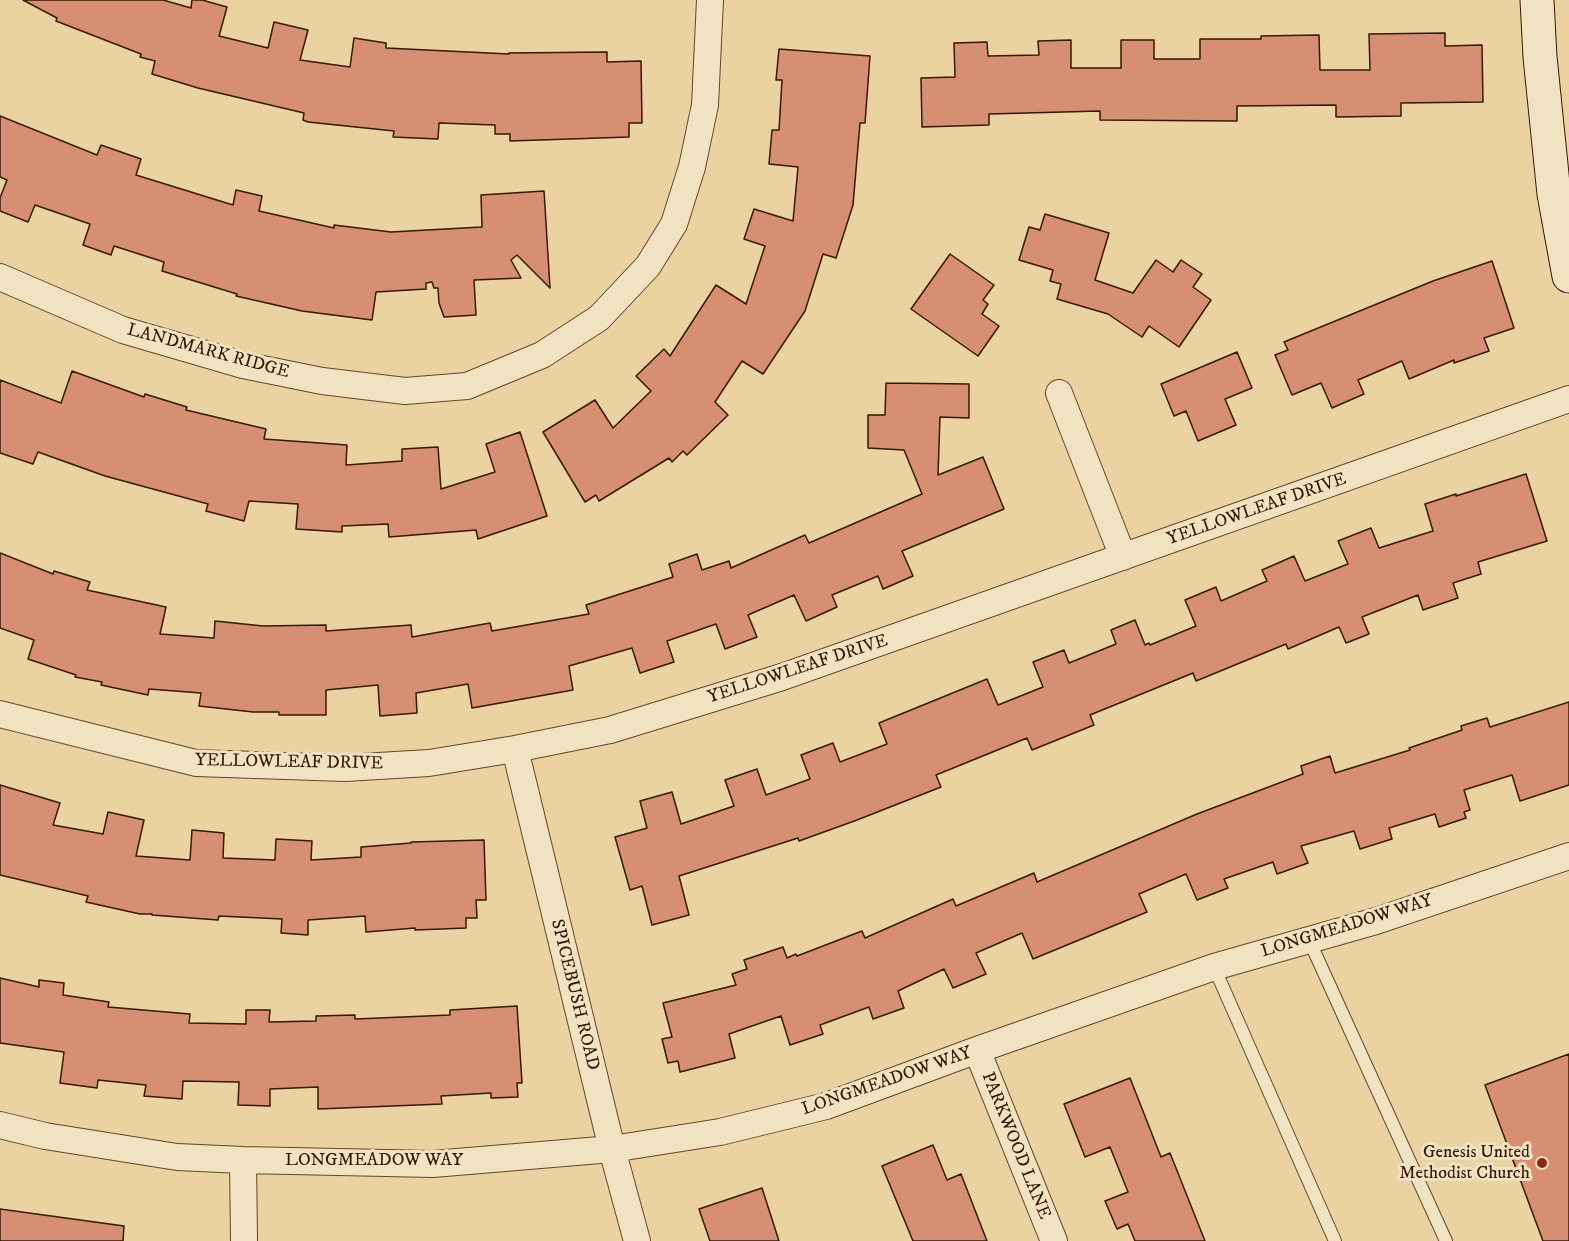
<!DOCTYPE html>
<style>
body{margin:0}
canvas{display:block;background:#ead2a1}
</style>
<canvas width="1569" height="1241"></canvas>
<script>
const context = document.querySelector('canvas').getContext('2d');
context.lineJoin = 'round';
function fill(path, color) {
  context.fillStyle = color;
  context.fill(path, 'evenodd');
}
function poly(rows) {
  const path = new Path2D();
  for (const r of rows) {
    path.moveTo(r[0], r[1]);
    for (let i = 2; i < r.length; i += 2) path.lineTo(r[i], r[i + 1]);
  }
  return path;
}
function trace(path, color, width, dash) {
  context.strokeStyle = color;
  context.lineWidth = width;
  context.lineCap = dash ? 'butt' : 'round';
  context.setLineDash(dash || []);
  context.stroke(path);
}
function write(font, color, halo, rows, align = 'center') {
  context.font = font + ' "IM FELL DW Pica",serif';
  context.lineWidth = 6;
  context.setLineDash([]);
  context.textBaseline = 'middle';
  context.strokeStyle = halo;
  context.fillStyle = color;
  for (const [text, x, y, turn = 0] of rows) {
    context.save();
    context.translate(x, y);
    context.rotate((+turn || 0) * Math.PI / 180);
    context.textAlign = isNaN(turn) ? turn : align;
    if (halo) context.strokeText(text, 0, 0);
    context.fillText(text, 0, 0);
    context.restore();
  }
}
const building = poly([
 [23,0,163,0,191,8,192,0,202,0,227,7,219,36,268,48,274,22,308,30,300,60,350,67,354,38,386,43,386,48,509,54,509,53,607,52,607,62,641,61,642,123,629,123,629,137,510,141,510,134,495,134,495,125,439,123,438,139,393,137,394,131,308,122,303,120,304,113,198,88,152,74,155,61,140,57,141,54,56,21,57,18,23,0],
 [1445,33,1445,46,1482,45,1483,102,1401,103,1401,116,1336,117,1336,105,1237,106,1237,121,1100,120,1100,111,989,114,989,125,922,127,921,78,955,77,954,43,987,42,988,56,1039,55,1038,41,1071,40,1071,68,1121,68,1121,40,1154,40,1154,59,1200,59,1200,39,1261,39,1261,36,1319,35,1320,70,1370,70,1369,34,1445,33],
 [779,49,870,56,865,123,860,123,853,205,836,258,823,254,805,311,763,374,742,361,715,402,728,415,687,455,683,451,672,462,669,458,599,501,596,495,585,502,543,432,595,400,613,428,651,391,636,376,664,349,670,356,716,285,746,304,765,246,744,239,754,209,793,221,798,167,769,164,772,130,779,130,782,80,776,80,779,49],
 [0,116,97,155,101,145,141,159,136,175,233,205,236,190,262,196,259,211,334,228,334,225,391,232,482,227,481,195,544,191,550,288,517,255,511,260,521,278,474,280,476,315,444,317,439,303,438,288,434,288,432,282,426,283,426,289,376,292,372,320,302,311,236,296,237,294,162,271,164,262,114,246,111,255,83,245,90,224,35,205,28,222,0,211,0,198,7,180,0,177,0,116],
 [1045,214,1109,233,1095,280,1133,293,1156,260,1173,272,1181,260,1202,274,1193,287,1211,300,1179,347,1149,326,1142,337,1108,314,1057,299,1061,284,1050,281,1053,270,1019,260,1029,227,1040,230,1045,214],
 [950,254,994,285,983,300,988,304,982,314,999,326,978,356,911,309,950,254],
 [1492,261,1514,328,1484,338,1489,351,1454,363,1454,360,1409,379,1402,361,1358,380,1364,394,1332,408,1321,383,1292,395,1275,355,1288,350,1284,342,1433,281,1492,261],
 [1237,352,1252,388,1225,399,1236,425,1198,441,1186,411,1174,416,1161,384,1237,352],
 [72,371,144,397,145,394,187,407,186,410,266,429,264,439,347,445,346,465,402,461,402,449,438,447,441,489,495,472,486,444,520,432,547,516,478,539,476,530,389,537,388,524,342,526,342,532,296,529,298,504,249,501,244,521,206,511,208,504,105,476,38,452,33,464,0,453,0,380,61,403,72,371],
 [886,383,969,384,969,418,940,417,938,475,983,457,1004,509,902,551,913,576,883,589,878,576,832,595,837,607,806,621,794,595,748,615,757,637,725,649,716,624,667,641,674,662,640,673,632,648,569,666,573,690,472,708,468,684,416,693,417,713,380,716,378,685,326,690,326,715,279,715,279,712,253,712,199,706,201,693,149,689,148,695,101,685,102,682,75,677,76,675,28,659,34,640,0,628,0,553,53,574,54,571,90,582,87,590,166,607,160,634,214,638,215,621,263,626,326,625,326,631,411,625,412,637,490,623,492,631,589,614,586,605,673,577,669,564,697,554,702,570,729,561,731,568,805,535,809,543,922,494,904,450,868,448,868,415,885,415,886,383],
 [1526,474,1547,541,1478,562,1481,574,1453,583,1458,598,1423,610,1418,595,1362,617,1369,634,1346,643,1339,627,1288,649,1286,644,1196,681,1193,673,1090,715,1094,725,1032,750,1027,738,936,775,941,787,857,820,799,841,798,838,679,876,689,915,652,925,642,886,630,890,615,837,647,828,640,801,672,792,681,824,734,806,725,780,757,769,766,795,810,779,801,755,833,743,840,762,887,744,879,723,987,679,998,705,1043,687,1033,662,1064,650,1069,663,1116,644,1111,630,1135,620,1145,645,1149,643,1150,645,1196,626,1185,600,1216,587,1221,601,1267,581,1262,570,1294,556,1305,581,1348,564,1338,541,1371,528,1379,548,1433,531,1425,504,1456,494,1456,496,1526,474],
 [1569,702,1569,785,1520,801,1512,775,1464,790,1470,810,1464,812,1466,818,1439,827,1435,814,1389,828,1392,839,1360,849,1354,831,1301,846,1308,863,1277,874,1273,862,1224,879,1228,888,1197,900,1186,874,1139,894,1147,912,1033,959,1022,933,976,953,986,974,953,988,944,969,898,991,904,1008,873,1019,869,1007,820,1025,823,1034,790,1045,781,1016,729,1034,735,1058,680,1072,678,1061,668,1063,662,1039,672,1037,663,1003,736,985,732,974,747,969,744,960,783,947,787,958,796,954,797,956,862,931,865,938,953,899,956,906,1034,873,1037,882,1197,814,1303,774,1301,766,1330,756,1335,773,1410,750,1409,748,1462,730,1461,726,1487,718,1490,727,1569,702],
 [0,785,60,803,53,825,103,834,108,812,144,820,136,856,190,860,192,830,224,833,223,858,275,860,276,839,312,841,311,860,361,857,361,847,411,843,411,842,484,840,486,900,476,900,477,918,466,918,466,928,415,930,415,928,366,932,365,916,308,920,308,935,281,933,282,919,219,916,218,920,152,915,152,914,140,914,86,902,88,896,0,875,0,785],
 [0,978,39,987,39,980,64,983,63,995,109,1002,108,1007,190,1014,189,1023,246,1024,246,1010,270,1010,269,1022,316,1021,316,1016,355,1015,355,1019,450,1015,450,1010,517,1006,522,1083,517,1083,518,1097,491,1098,491,1093,441,1096,442,1104,318,1109,318,1087,270,1089,270,1106,238,1105,239,1082,183,1081,182,1099,144,1096,146,1085,98,1080,97,1088,60,1083,64,1052,0,1043,0,978],
 [1569,1054,1569,1241,1543,1241,1485,1085,1569,1054],
 [1130,1078,1161,1157,1170,1153,1205,1241,1135,1241,1128,1224,1117,1229,1105,1201,1128,1192,1110,1147,1085,1157,1064,1104,1130,1078],
 [933,1145,947,1180,961,1174,987,1241,913,1241,882,1166,933,1145],
 [762,1188,779,1241,710,1241,699,1209,762,1188],
 [0,1209,124,1226,123,1241,0,1241,0,1209]
]);
const service = poly([
 [1309,940,1446,1241],
 [1214,967,1335,1241]
]);
const minor = poly([
 [0,277,123,330,243,365,322,381,405,391,467,386,542,355,599,318,648,266,674,224,692,167,705,105,710,0],
 [1059,393,1123,557],
 [0,714,196,763,345,768,429,763,515,749,610,730,782,677,1569,399],
 [515,749,612,1149,637,1241],
 [977,1050,1054,1241],
 [0,1125,45,1136,177,1157,243,1160,433,1164,612,1149,720,1132,826,1106,977,1050,1214,967,1376,921,1569,856],
 [243,1160,244,1241]
]);
const secondary = poly([
 [1537,0,1540,57,1554,194,1569,276]
]);
const markers = [
 [1542,1163,6,"#8f2418"]
];
const streetNames = [
 ["LANDMARK RIDGE",208,352,15],
 ["YELLOWLEAF DRIVE",1257,510,-19],
 ["YELLOWLEAF DRIVE",798,670,-18],
 ["YELLOWLEAF DRIVE",289,763,1],
 ["LONGMEADOW WAY",1347,927,-17],
 ["SPICEBUSH ROAD",574,995,76],
 ["LONGMEADOW WAY",887,1082,-19],
 ["PARKWOOD LANE",1015,1146,68],
 ["LONGMEADOW WAY",374,1161]
];
const poiNames = [
 ["Genesis United",1530,1153],
 ["Methodist Church",1530,1174]
];
fill(building, '#d78f73');
trace(building, '#371903', 1.5);
trace(service, '#64472a', 14);
trace(minor, '#64472a', 28);
trace(secondary, '#371903', 35);
trace(service, '#f1e2c2', 12);
trace(minor, '#f1e2c2', 26);
trace(secondary, '#f1e2c2', 33);
for (const [x, y, r, color] of markers) {
  const dot = new Path2D();
  dot.arc(x, y, r, 0, 2 * Math.PI);
  context.fillStyle = color;
  context.fill(dot);
  trace(dot, '#f1e2c2', 2);
}
write('18px', '#371903', '#f1e2c2', streetNames);
write('18px', '#371903', '#f1e2c2', poiNames, 'right');
</script>
